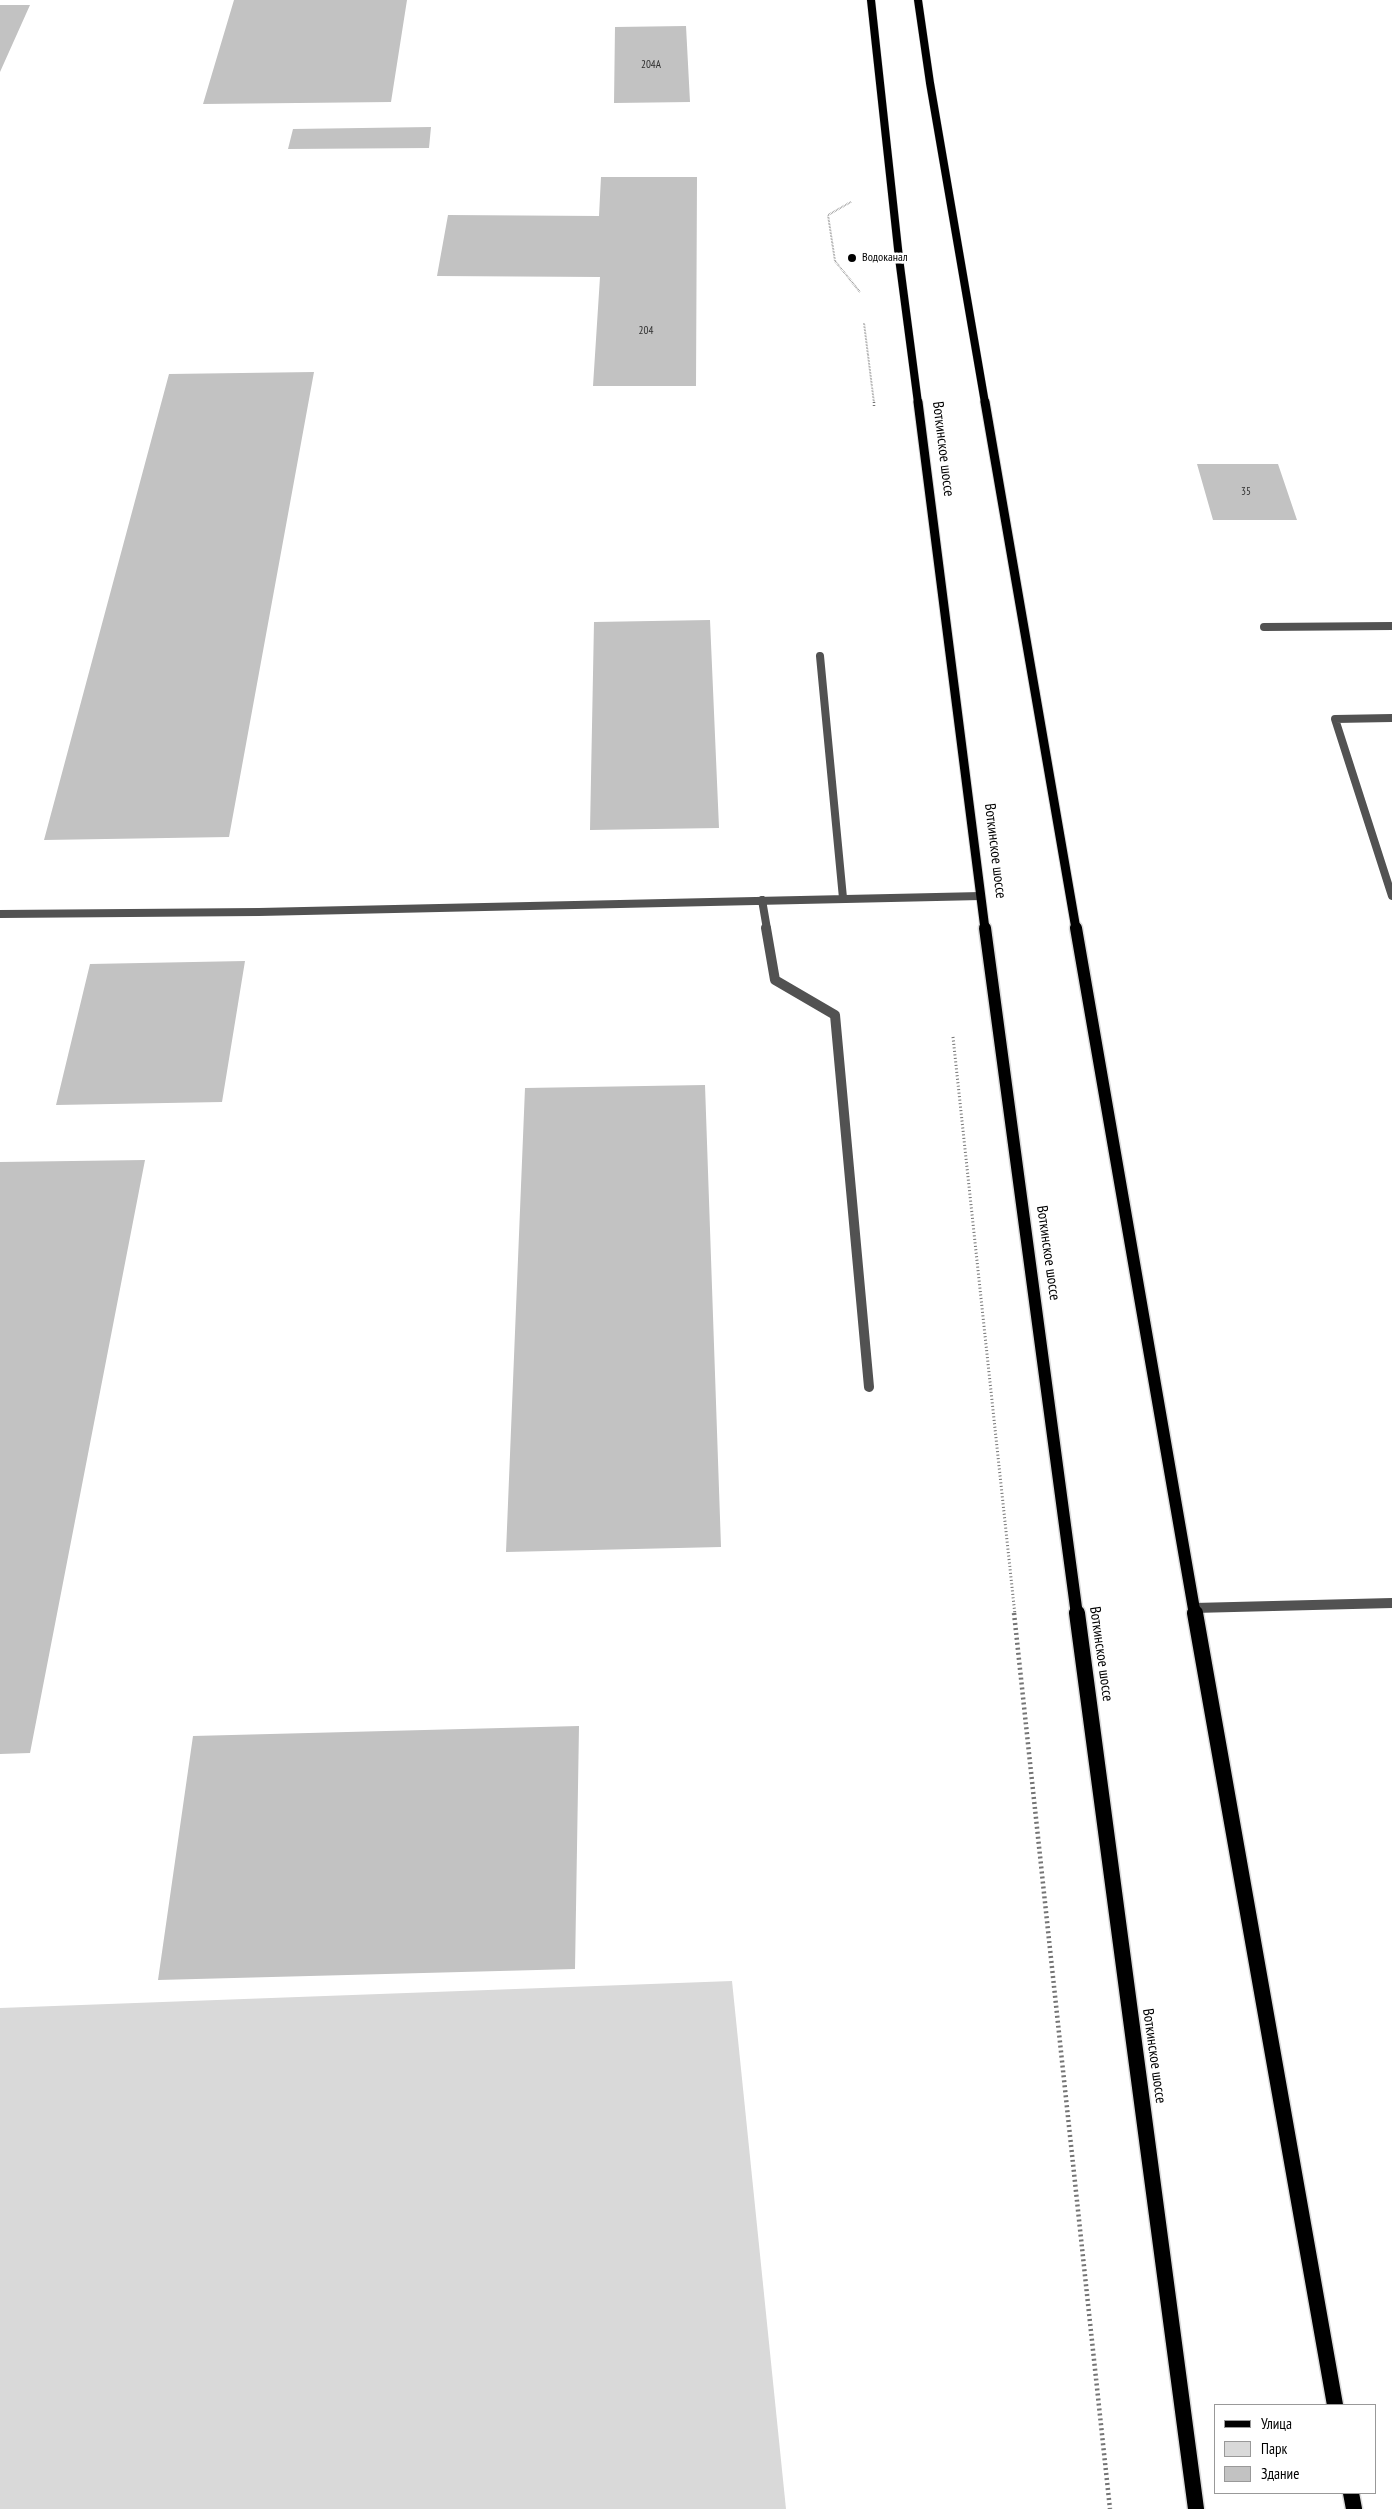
<!DOCTYPE html>
<meta charset="utf-8">
<style>
body{margin:0}
#map{position:relative;width:1392px;height:2509px;overflow:hidden;background:#fff;font-family:"PT Sans Narrow",sans-serif}
canvas{display:block}
.legend{position:absolute;left:1214px;top:2404px;width:162px;height:90px;box-sizing:border-box;background:#fff;border:1px solid #999;margin:0;padding:6px 9px;list-style:none;font-size:15px;color:#000}
.legend li{display:flex;align-items:center;gap:10px;height:25px}
.legend b{width:25px;border:1px solid #999}
</style>
<div id="map">
<canvas width="1392" height="2509"></canvas>
<ul class="legend">
<li><b style="height:6px;background:#000"></b>Улица</li>
<li><b style="height:14px;background:#d9d9d9"></b>Парк</li>
<li><b style="height:14px;background:#c2c2c2"></b>Здание</li>
</ul>
</div>
<script>
const context = document.querySelector('canvas').getContext('2d');
context.lineJoin = 'round';
function fill(path, color) {
  context.fillStyle = color;
  context.fill(path, 'evenodd');
}
function poly(rows) {
  const path = new Path2D();
  for (const r of rows) {
    path.moveTo(r[0], r[1]);
    for (let i = 2; i < r.length; i += 2) path.lineTo(r[i], r[i + 1]);
  }
  return path;
}
function trace(path, color, width, dash) {
  context.strokeStyle = color;
  context.lineWidth = width;
  context.lineCap = dash ? 'butt' : 'round';
  context.setLineDash(dash || []);
  context.stroke(path);
}
function write(font, color, halo, rows, align = 'center') {
  context.font = font + ' "PT Sans Narrow",sans-serif';
  context.lineWidth = 5;
  context.setLineDash([]);
  context.textBaseline = 'middle';
  context.strokeStyle = halo;
  context.fillStyle = color;
  for (const [text, x, y, turn = 0] of rows) {
    context.save();
    context.translate(x, y);
    context.rotate((+turn || 0) * Math.PI / 180);
    context.textAlign = isNaN(turn) ? turn : align;
    if (halo) context.strokeText(text, 0, 0);
    context.fillText(text, 0, 0);
    context.restore();
  }
}
const green = poly([
 [732,1981,786,2509,0,2509,0,2008]
]);
const building = poly([
 [234,0,407,0,391,102,203,104],
 [0,5,30,5,0,72],
 [686,26,690,102,614,103,615,27],
 [431,127,429,148,288,149,293,129],
 [601,177,697,177,696,386,593,386,600,277,437,276,448,215,599,216],
 [314,372,229,837,44,840,169,374],
 [1197,464,1278,464,1297,520,1213,520],
 [710,620,719,828,590,830,594,622],
 [245,961,222,1102,56,1105,90,964],
 [705,1085,721,1547,506,1552,525,1088],
 [145,1160,30,1753,0,1754,0,1162],
 [579,1726,575,1969,158,1980,193,1736]
]);
const pathFar3 = poly([
 [851,202,828,215,835,261,860,292],
 [864,323,874,403]
]);
const pathFar2 = poly([
 [874,402,874,406]
]);
const pathFar1 = poly([
 [953,1037,1015,1615]
]);
const path = poly([
 [1014,1613,1110,2509]
]);
const serviceFar1 = poly([
 [1264,627,1392,626],
 [820,656,843,898],
 [1392,718,1335,719,1392,896],
 [762,900,767,929],
 [0,914,259,912,981,896]
]);
const service = poly([
 [766,928,775,980,835,1015,869,1387],
 [1194,1608,1392,1603]
]);
const primaryFar3 = poly([
 [871,0,899,258,918,403],
 [918,0,930,83,985,403]
]);
const primaryFar2 = poly([
 [918,402,985,929],
 [985,402,1076,929]
]);
const primaryFar1 = poly([
 [985,928,1077,1615],
 [1076,928,1195,1615]
]);
const primary = poly([
 [1077,1613,1196,2509],
 [1195,1613,1335,2405],
 [1351,2493,1354,2509]
]);
const markers = [
 [852,258,5,"#000"]
];
const farNumbernames = [
 ["204А",651,65],
 ["204",646,331],
 ["35",1246,492]
];
const farPoinames = [
 ["Водоканал",862,258]
];
const streetNames = [
 ["Воткинское шоссе",943,449,83],
 ["Воткинское шоссе",995,851,83],
 ["Воткинское шоссе",1048,1253,82],
 ["Воткинское шоссе",1101,1654,82],
 ["Воткинское шоссе",1154,2056,82]
];
fill(green, '#d9d9d9');
fill(building, '#c2c2c2');
trace(primaryFar3, '#dbdbdb', 9);
trace(primaryFar2, '#dbdbdb', 11);
trace(primaryFar1, '#dbdbdb', 15);
trace(primary, '#dbdbdb', 19);
trace(pathFar3, '#747474', 2, [0.5, 1]);
trace(pathFar2, '#747474', 2.5, [1, 2]);
trace(pathFar1, '#747474', 3, [1, 2.5]);
trace(path, '#747474', 4.5, [2, 3]);
trace(serviceFar1, '#525252', 8);
trace(service, '#525252', 10);
trace(primaryFar3, '#000', 8);
trace(primaryFar2, '#000', 9);
trace(primaryFar1, '#000', 12);
trace(primary, '#000', 16);
for (const [x, y, r, color] of markers) {
  const dot = new Path2D();
  dot.arc(x, y, r, 0, 2 * Math.PI);
  context.fillStyle = color;
  context.fill(dot);
  trace(dot, '#fff', 2);
}
write('11px', '#303030', null, farNumbernames);
write('12px', '#000', '#fff', farPoinames, 'left');
write('15px', '#000', '#fff', streetNames);
</script>
